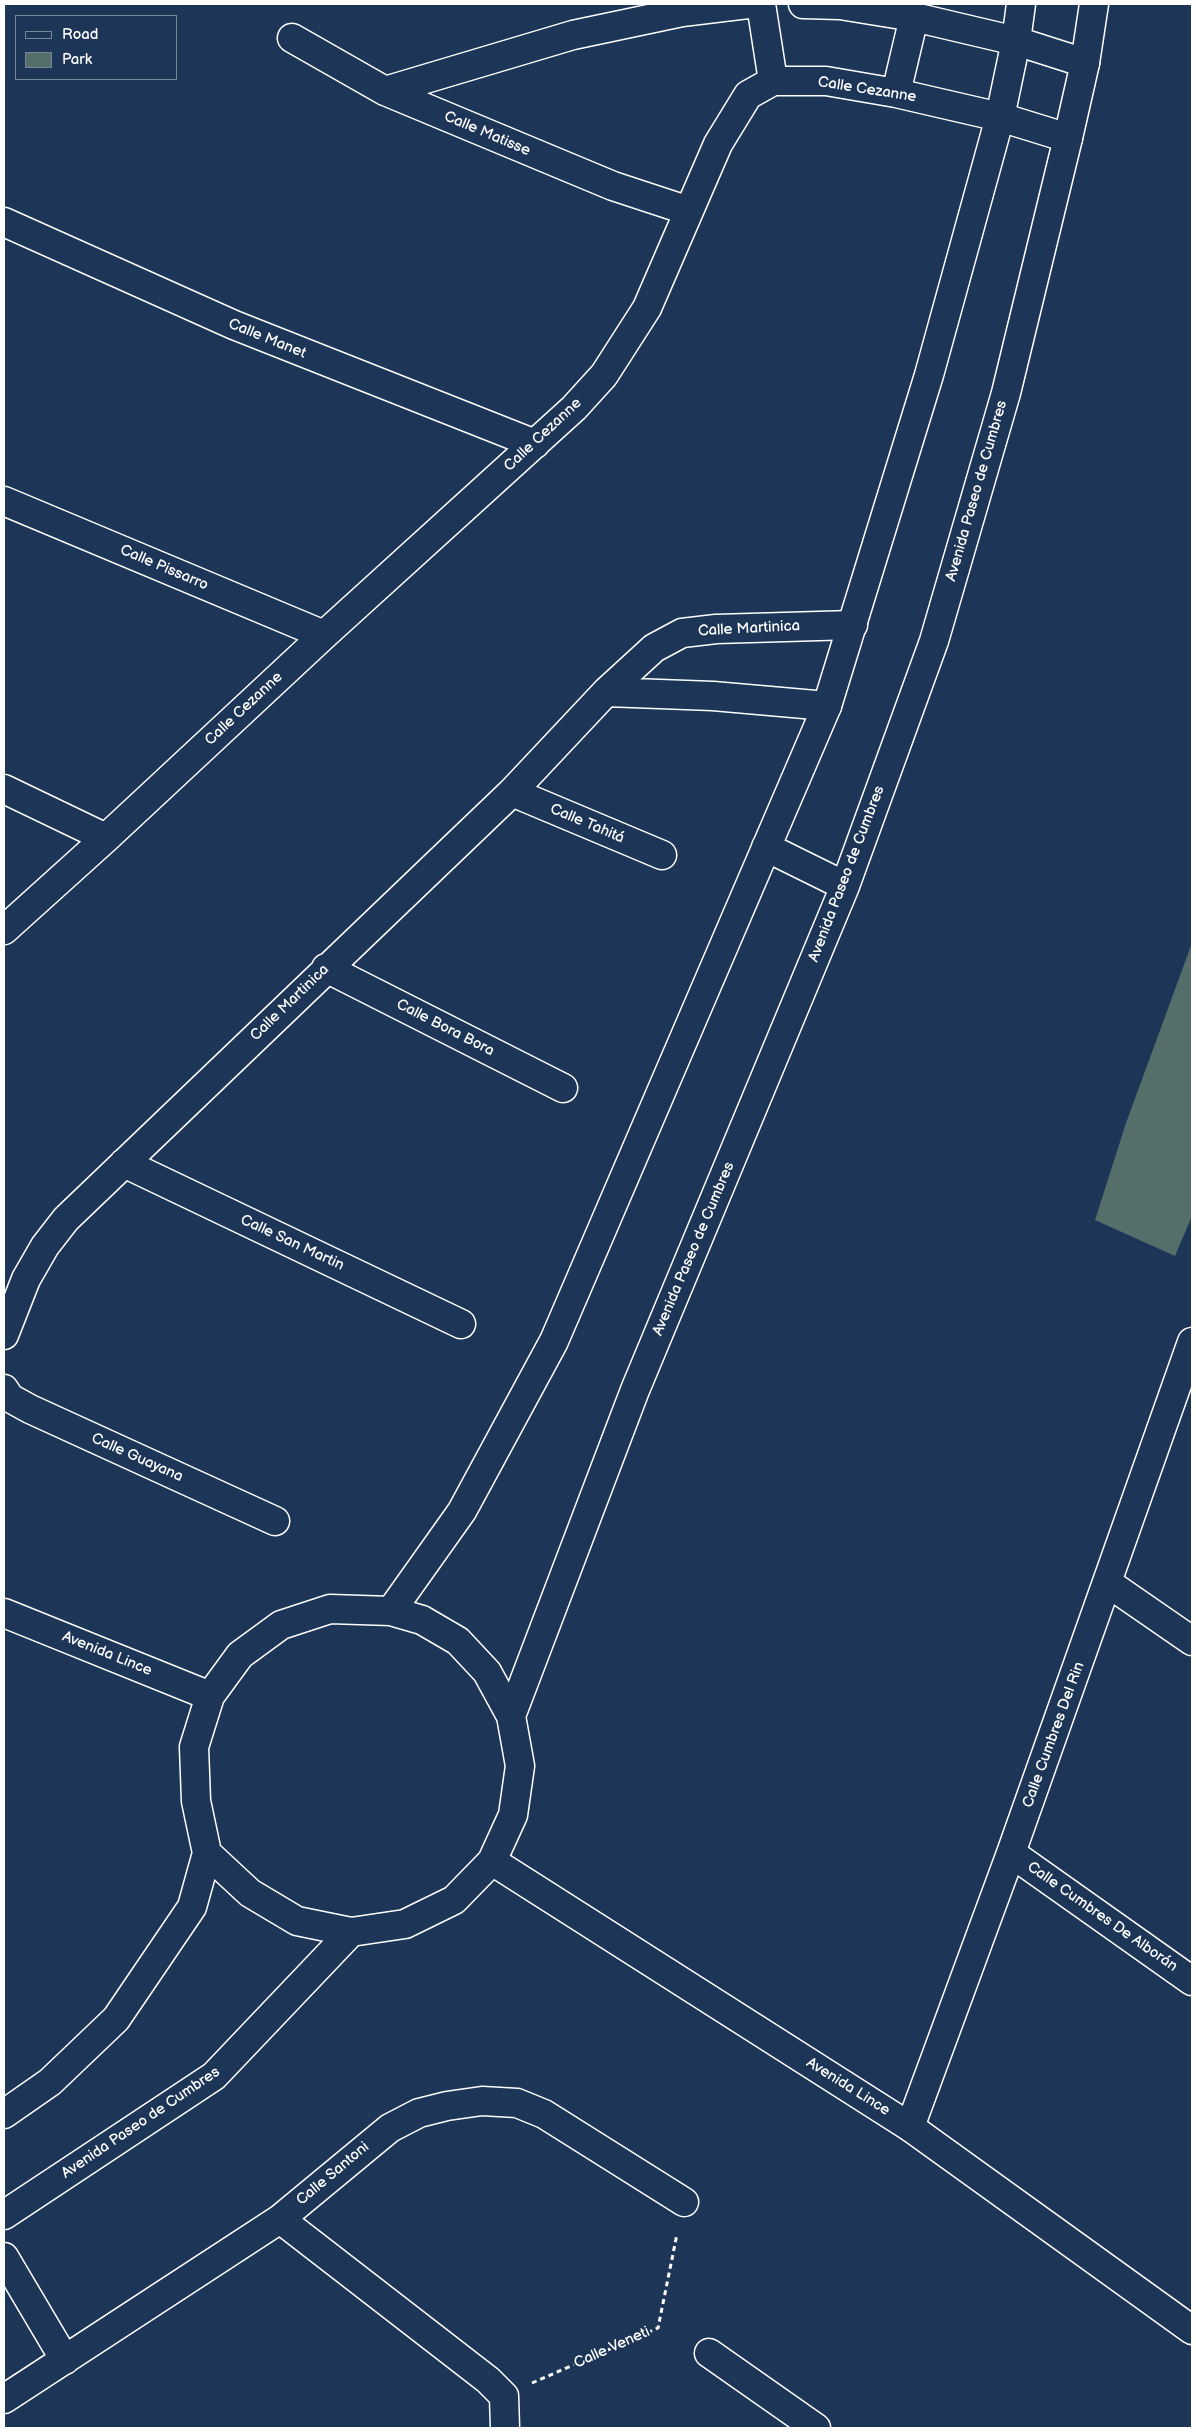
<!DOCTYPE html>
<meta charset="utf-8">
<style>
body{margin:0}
#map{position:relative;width:1196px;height:2432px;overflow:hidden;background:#1d3557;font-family:"Balsamiq Sans",sans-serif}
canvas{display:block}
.frame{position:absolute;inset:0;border:5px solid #fff;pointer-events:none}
.legend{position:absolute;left:15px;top:15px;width:162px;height:65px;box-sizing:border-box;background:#1d3557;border:1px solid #77869a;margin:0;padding:6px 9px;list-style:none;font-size:15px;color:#fff}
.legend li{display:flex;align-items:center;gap:10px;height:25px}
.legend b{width:25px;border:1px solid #77869a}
</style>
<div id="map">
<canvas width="1196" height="2432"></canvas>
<div class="frame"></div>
<ul class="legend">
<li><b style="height:6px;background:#1d3557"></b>Road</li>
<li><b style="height:14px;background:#566e6a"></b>Park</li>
</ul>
</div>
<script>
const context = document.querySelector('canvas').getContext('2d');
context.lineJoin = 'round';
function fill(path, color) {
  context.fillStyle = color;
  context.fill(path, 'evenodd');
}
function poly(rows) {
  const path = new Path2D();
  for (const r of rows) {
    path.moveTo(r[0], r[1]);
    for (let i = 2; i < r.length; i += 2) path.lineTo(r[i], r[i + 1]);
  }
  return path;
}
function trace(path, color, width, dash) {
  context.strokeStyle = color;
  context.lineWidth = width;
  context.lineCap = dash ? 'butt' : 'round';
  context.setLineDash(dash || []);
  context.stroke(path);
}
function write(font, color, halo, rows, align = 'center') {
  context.font = font + ' "Balsamiq Sans",sans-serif';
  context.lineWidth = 4.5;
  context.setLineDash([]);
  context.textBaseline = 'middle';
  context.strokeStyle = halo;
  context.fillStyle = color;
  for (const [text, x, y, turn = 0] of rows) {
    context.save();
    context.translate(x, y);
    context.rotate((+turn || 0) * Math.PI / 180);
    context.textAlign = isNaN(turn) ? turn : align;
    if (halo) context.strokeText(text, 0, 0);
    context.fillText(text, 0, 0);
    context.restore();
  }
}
const green = poly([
 [1192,943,1192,1216,1175,1256,1095,1220,1126,1123]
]);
const path = poly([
 [532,2383,658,2328,677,2234]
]);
const minor = poly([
 [761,4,773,81],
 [803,4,840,5,914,17,1016,41,1085,63],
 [292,38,385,91,613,186,689,211],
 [385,91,573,35,682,12,748,4],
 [896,93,914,17],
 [4,222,234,325,535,444],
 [4,501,324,635],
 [606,692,713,696,827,706],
 [4,789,106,838],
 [512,792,662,855],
 [4,930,106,838,324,635,574,408,604,375,647,308,718,144,748,95,773,81,826,81,896,93,1000,117,1068,138],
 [326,968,563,1088],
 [124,1163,461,1324],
 [4,1335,26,1279,45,1246,66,1219,512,792,606,692,654,648,682,633,716,629,853,625],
 [4,1389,10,1398,30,1409,275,1521],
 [1108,1583,1192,1641],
 [1011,1853,1192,1981],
 [910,2127,1011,1853,1192,1342],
 [280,2219,488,2380,504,2396,505,2428],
 [4,2257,65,2360],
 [709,2353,816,2428],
 [4,2399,280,2219,390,2128,419,2113,447,2106,482,2101,517,2103,544,2114,684,2202]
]);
const tertiary = poly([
 [766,847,845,886],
 [391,1611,462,1511,554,1341,827,706,929,375,1000,117,1016,41,1021,4],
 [4,1613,210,1696],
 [511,1716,635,1390,845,886,934,641,1006,393,1068,138,1085,63,1094,4],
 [492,1861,910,2127,1192,2330],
 [4,2114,50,2082,116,2019,192,1907,207,1853,196,1801,194,1747,210,1696,240,1655,281,1625,330,1609,391,1611,422,1620,458,1641,487,1672,511,1716,520,1766,513,1815,492,1861,454,1900,405,1924,351,1932,297,1921,250,1893,207,1853],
 [4,2215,214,2076,351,1932]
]);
const streetNames = [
 ["Calle Cezanne",867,90,9],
 ["Calle Matisse",487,134,23],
 ["Calle Manet",267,339,22],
 ["Calle Cezanne",543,435,-43],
 ["Avenida Paseo de Cumbres",977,491,-74],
 ["Calle Pissarro",164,568,23],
 ["Calle Martinica",749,629,-3],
 ["Calle Cezanne",244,709,-43],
 ["Calle Tahitá",587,824,23],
 ["Avenida Paseo de Cumbres",847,874,-69],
 ["Calle Martinica",290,1003,-44],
 ["Calle Bora Bora",445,1028,27],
 ["Calle San Martin",292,1243,25],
 ["Avenida Paseo de Cumbres",694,1249,-67],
 ["Calle Guayana",137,1458,24],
 ["Avenida Lince",107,1654,22],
 ["Calle Cumbres Del Rin",1054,1735,-70],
 ["Calle Cumbres De Alborán",1102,1917,35],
 ["Avenida Lince",848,2087,32],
 ["Avenida Paseo de Cumbres",141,2123,-34],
 ["Calle Santoni",333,2174,-40],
 ["Calle Veneti",612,2348,-24]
];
fill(green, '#566e6a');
trace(minor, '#fff', 31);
trace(tertiary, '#fff', 31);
trace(path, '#fff', 3, [5, 4]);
trace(minor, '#1d3557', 28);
trace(tertiary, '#1d3557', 28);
write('15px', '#fff', '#1d3557', streetNames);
</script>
